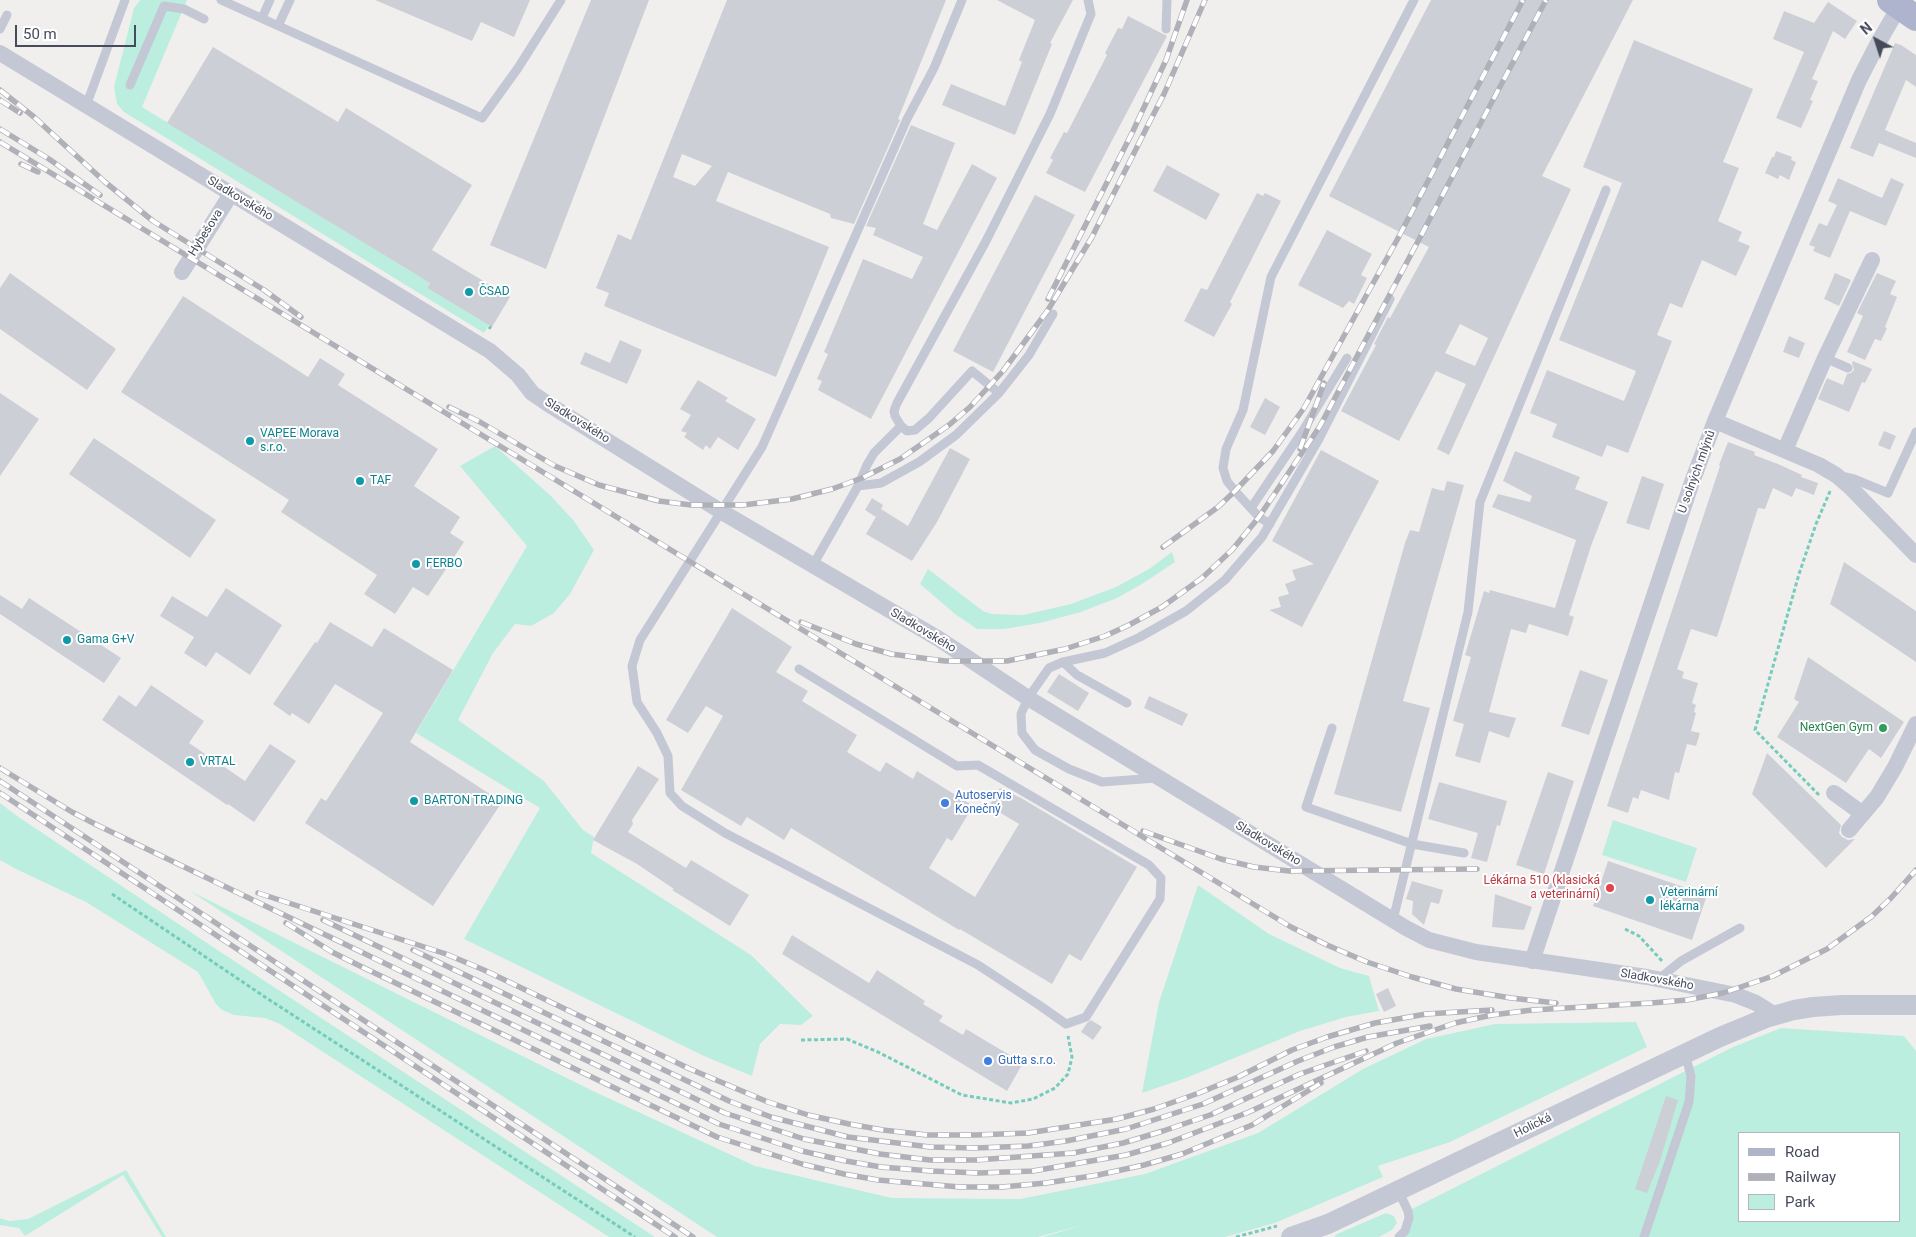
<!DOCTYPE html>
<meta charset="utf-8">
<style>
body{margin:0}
#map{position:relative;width:1916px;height:1237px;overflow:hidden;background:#f1efee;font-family:Roboto,sans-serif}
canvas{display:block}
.legend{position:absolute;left:1738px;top:1132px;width:162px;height:90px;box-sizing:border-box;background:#fff;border:1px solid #b5b7bd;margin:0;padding:6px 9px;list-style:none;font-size:15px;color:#464b5b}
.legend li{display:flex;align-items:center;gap:10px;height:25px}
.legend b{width:25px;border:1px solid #b5b7bd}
.north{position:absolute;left:1851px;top:15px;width:50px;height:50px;-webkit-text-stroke:4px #fff;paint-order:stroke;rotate:320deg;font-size:14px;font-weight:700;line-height:20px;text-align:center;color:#464b5b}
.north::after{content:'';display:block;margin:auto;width:18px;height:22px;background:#464b5b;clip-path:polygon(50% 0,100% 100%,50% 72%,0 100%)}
.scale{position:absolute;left:15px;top:25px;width:121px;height:22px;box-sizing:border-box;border:2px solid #464b5b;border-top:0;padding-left:6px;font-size:15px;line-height:18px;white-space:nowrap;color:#464b5b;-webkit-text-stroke:4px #fff;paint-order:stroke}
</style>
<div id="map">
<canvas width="1916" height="1237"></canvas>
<ul class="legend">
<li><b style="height:6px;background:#aeb4cd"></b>Road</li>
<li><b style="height:6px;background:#b0b1b8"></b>Railway</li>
<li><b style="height:14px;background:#bceedf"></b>Park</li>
</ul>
<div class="north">N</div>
<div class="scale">50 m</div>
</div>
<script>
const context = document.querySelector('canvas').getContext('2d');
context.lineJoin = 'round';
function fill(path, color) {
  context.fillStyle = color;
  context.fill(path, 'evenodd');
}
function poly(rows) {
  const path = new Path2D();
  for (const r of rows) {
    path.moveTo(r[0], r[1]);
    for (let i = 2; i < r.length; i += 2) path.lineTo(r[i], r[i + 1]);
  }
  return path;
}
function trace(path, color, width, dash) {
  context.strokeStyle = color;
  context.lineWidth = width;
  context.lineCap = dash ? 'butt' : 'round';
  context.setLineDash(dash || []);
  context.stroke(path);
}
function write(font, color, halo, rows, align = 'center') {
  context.font = font + ' Roboto,sans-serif';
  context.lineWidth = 4;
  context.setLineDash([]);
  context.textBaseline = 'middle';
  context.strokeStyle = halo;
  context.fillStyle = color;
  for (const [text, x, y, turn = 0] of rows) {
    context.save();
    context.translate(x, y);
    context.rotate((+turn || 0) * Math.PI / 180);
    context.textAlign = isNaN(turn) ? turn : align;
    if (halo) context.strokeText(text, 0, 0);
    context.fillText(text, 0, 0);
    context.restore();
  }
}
const green = poly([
 [187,0,142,107,417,275,418,274,430,282,427,288,489,325,484,333,124,112,117,104,114,87,134,8,140,0],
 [495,446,551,496,574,521,594,550,570,594,554,613,531,626,515,624,493,653,458,720,544,781,583,830,594,837,591,853,751,955,813,1016,801,1025,780,1024,760,1044,752,1076,704,1056,464,939,540,808,416,733,527,546,460,466],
 [1172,552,1175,562,1142,584,1117,598,1081,612,1040,623,1004,629,977,629,955,614,920,584,928,569,983,611,992,614,1023,615,1071,604,1116,587,1149,569],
 [0,803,17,816,213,947,655,1237,609,1237,280,1024,265,1018,234,1015,222,1010,216,1004,198,972,86,902,16,869,0,860],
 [1613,820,1697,848,1686,882,1602,855],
 [1198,885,1269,934,1340,968,1369,976,1379,1011,1346,1017,1300,1031,1186,1078,1142,1093,1159,1002],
 [190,891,593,1091,755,1166,892,1198,1020,1199,1145,1174,1258,1133,1363,1069,1426,1039,1495,1024,1636,1022,1647,1047,1450,1142,1378,1166,1383,1177,1275,1223,1225,1237,1043,1237,1083,1225,1038,1237,717,1237],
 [1781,1028,1904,1036,1916,1051,1916,1237,1399,1237,1408,1211,1733,1047],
 [1740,1133,1900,1133,1900,1221,1740,1221],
 [126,1170,166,1237,162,1237,123,1175,25,1236,19,1228,0,1225,0,1218,9,1221,28,1219],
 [1386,1213,1394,1216,1397,1223,1392,1230,1379,1237,1334,1237,1337,1234]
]);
const building = poly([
 [375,0,530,0,514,37,481,22,472,41],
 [591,0,649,0,546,269,490,245],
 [727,0,946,0,898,119,900,120,854,224,831,218,830,214,728,172,716,201,829,247,776,377,604,306,609,293,596,288,618,234,631,240],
 [682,154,712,166,695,186,673,177],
 [997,0,1073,0,1050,43,1052,44,1015,135,942,105,951,84,1005,106,1022,62,1019,60,1035,20],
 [1431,0,1633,0,1542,176,1571,189,1449,455,1437,449,1466,384,1436,371,1399,441,1341,411,1376,345,1374,344,1388,317,1390,318,1429,247,1329,196],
 [1460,324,1488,338,1475,366,1445,353],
 [1828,2,1857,21,1845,39,1833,31,1812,79,1818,81,1810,100,1813,101,1801,128,1776,118,1804,52,1773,39,1784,11,1814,23],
 [1128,16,1167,36,1085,192,1046,173,1053,160,1050,158,1064,132,1067,133,1107,55,1105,53,1118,28,1122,29],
 [1634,40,1753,89,1723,162,1739,168,1718,221,1742,232,1738,241,1750,246,1736,276,1702,260,1682,308,1670,303,1657,335,1672,341,1628,453,1607,445,1602,457,1552,437,1557,424,1530,413,1547,370,1624,401,1636,371,1559,340,1622,183,1583,167],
 [1895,43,1901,45,1916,55,1916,87,1906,80,1885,130,1916,143,1916,158,1879,143,1873,157,1850,148],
 [213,47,338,122,346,108,472,185,432,250,510,297,492,327,427,288,430,283,167,123],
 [911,125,955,143,923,224,937,230,972,164,997,178,871,419,818,390,822,381,817,379,828,354,824,352,863,259,912,279,923,257,873,235,876,228,866,226],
 [1776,151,1792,157,1791,160,1796,162,1789,180,1780,175,1778,179,1765,173,1772,157,1774,157],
 [1167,165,1220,194,1206,220,1153,191],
 [1838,178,1882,198,1891,178,1904,184,1886,226,1850,211,1830,258,1813,251,1815,247,1809,245,1819,223,1827,226,1837,205,1828,201],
 [1257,193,1263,196,1265,193,1281,201,1230,302,1232,304,1214,337,1184,321,1201,288,1207,290],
 [1035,195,1075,215,993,372,953,351],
 [1327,230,1372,254,1361,275,1367,278,1354,304,1349,301,1343,308,1298,285],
 [10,273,116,349,87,390,0,329,0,288],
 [1835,273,1851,280,1839,306,1824,299],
 [1877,273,1896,281,1890,294,1897,297,1885,327,1887,328,1881,341,1875,339,1865,360,1847,352,1863,316,1857,313],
 [183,296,308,377,320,358,345,374,338,385,438,449,414,486,460,517,450,533,464,542,428,596,413,587,395,614,364,594,377,575,281,512,289,500,121,392],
 [1789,336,1805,343,1799,358,1783,352],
 [620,340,642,350,627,384,580,364,585,352,610,363],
 [1853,361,1872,369,1865,383,1862,382,1849,412,1818,399,1827,378,1843,385,1847,374,1851,373,1854,370,1852,363],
 [698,380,728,398,725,401,756,419,738,450,718,437,710,449,706,445,703,450,684,437,687,433,681,431,691,415,680,409],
 [0,393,39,419,0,476],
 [1265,398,1280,407,1265,435,1250,427],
 [1884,431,1896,436,1890,450,1878,445],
 [94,438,216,520,190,558,69,474],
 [1728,442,1755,452,1754,455,1778,464,1802,475,1801,477,1818,483,1814,495,1796,488,1792,497,1773,488,1765,509,1758,508,1717,637,1691,629,1677,669,1684,672,1682,678,1698,683,1692,703,1696,705,1694,712,1696,713,1691,731,1700,733,1696,746,1687,744,1679,773,1675,772,1669,800,1641,790,1638,799,1633,797,1628,813,1607,806,1720,466,1719,465],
 [950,448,970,459,937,522,912,561,866,534,877,515,876,517,865,510,872,498,883,505,881,509,908,526],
 [1321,450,1379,481,1302,627,1269,610,1281,607,1278,597,1289,594,1285,584,1296,580,1292,570,1314,564,1272,541],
 [1515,451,1580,477,1575,489,1608,502,1591,546,1569,615,1574,617,1568,636,1529,624,1526,633,1511,629,1489,712,1516,718,1509,738,1489,731,1480,763,1455,756,1464,724,1453,721,1471,657,1465,655,1484,591,1489,593,1490,590,1555,608,1576,540,1492,507,1498,494,1530,502,1532,496,1503,481],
 [1642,476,1664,484,1649,530,1626,523],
 [1447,481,1464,485,1403,701,1430,708,1401,812,1334,794,1405,543,1410,530,1419,532,1432,488,1444,491],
 [1844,562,1916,611,1916,662,1830,604],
 [226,588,282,625,250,675,216,652,206,667,184,653,194,637,160,616,172,596,207,617],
 [0,595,22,609,29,598,121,658,104,683,0,614],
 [732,608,792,647,776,672,808,691,802,701,857,735,847,752,880,772,886,762,913,779,917,771,973,806,952,841,947,838,929,868,975,897,1019,824,989,806,1000,788,1021,798,1137,867,1081,961,1069,954,1052,984,960,929,959,930,791,828,784,840,747,817,741,826,681,790,723,716,706,706,688,733,666,720],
 [330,622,372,647,384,628,453,670,410,742,502,802,433,906,305,823,321,798,326,801,383,713,335,684,309,724,292,713,290,716,273,704,315,642,317,643],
 [1808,657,1904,722,1881,758,1869,749,1846,783,1777,737,1799,702,1794,699],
 [1580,670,1608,680,1589,735,1561,726],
 [1059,674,1089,693,1078,711,1047,692],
 [151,685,204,721,189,743,245,781,270,744,296,761,254,822,228,804,227,805,102,720,119,695,136,707],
 [1149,696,1188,714,1182,726,1144,708],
 [1767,753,1841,825,1839,833,1842,837,1848,840,1855,839,1826,868,1752,794],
 [638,766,659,779,632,820,633,824,628,832,686,868,691,860,749,895,730,926,672,890,674,889,637,864,593,840],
 [1548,772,1574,781,1544,874,1516,865],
 [1439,782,1507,801,1500,826,1497,825,1487,862,1471,858,1478,833,1428,819],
 [1608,861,1707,895,1692,940,1593,906],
 [1412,881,1443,890,1439,904,1431,902,1424,925,1412,914,1413,901,1406,899],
 [1495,894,1532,907,1524,930,1492,927],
 [792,935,869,983,877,970,925,1001,923,1004,943,1016,939,1021,963,1035,966,1029,1023,1063,1007,1091,782,954],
 [1388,988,1396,1006,1384,1012,1376,994],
 [1091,1020,1102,1027,1093,1040,1081,1032,1087,1023],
 [1666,1096,1678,1100,1660,1161,1647,1193,1635,1189]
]);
const path = poly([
 [489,329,491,326],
 [1819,795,1755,730,1799,574,1816,524,1831,489],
 [112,894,265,997,635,1237],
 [1625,929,1639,936,1663,962],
 [801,1040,847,1039,878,1052,962,1095,1011,1103,1033,1099,1055,1088,1068,1074,1072,1057,1068,1036],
 [1236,1237,1277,1226]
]);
const service = poly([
 [221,0,482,118,518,68,561,0],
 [262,18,270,0],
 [278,26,290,0],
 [0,29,7,15],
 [1166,29,1167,0],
 [130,85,164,6,184,9,204,19],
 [86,106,125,0],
 [1825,358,1848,368],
 [901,426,907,431,915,430,929,418,972,371,999,393,1029,355,1053,314],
 [1841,476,1854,479,1888,493,1916,432],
 [858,486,881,483,919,462,956,435,999,393],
 [1251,508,1302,432,1347,358],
 [1270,524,1259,517,1235,491,1227,481,1223,468,1226,449,1243,410,1271,277,1414,0],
 [813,565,858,486,867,465,874,453,901,426,895,416,894,411,897,403,986,241,1050,114,1091,14,1088,0],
 [1063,662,1077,675,1127,703],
 [799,669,957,766,978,765,1149,865,1161,878,1160,899,1086,1017,1066,1024,1039,1005,978,965,725,833,682,806,670,793,668,756,657,733,637,702,632,666,640,640,762,447,907,119,934,68,962,0],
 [1332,728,1306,807,1412,844,1464,853],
 [1156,778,1102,782,1069,769,1035,750,1022,733,1021,714,1028,698,1049,668,1063,662,1105,653,1140,637,1186,611,1225,580,1262,537,1319,439,1390,299],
 [1393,920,1468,612,1480,502,1606,190],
 [1659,979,1681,961,1740,928],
 [1398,1190,1408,1211,1409,1218,1405,1231,1399,1237],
 [1644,1237,1689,1102,1691,1076,1685,1054]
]);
const minor = poly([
 [0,53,490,351,518,375,532,393,548,404,722,512,939,639,1028,698,1406,928,1429,940,1476,952,1647,977,1736,995,1756,1003,1775,1015],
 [182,272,231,194],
 [1715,421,1819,465,1836,475,1850,487,1916,555],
 [1785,450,1825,358,1872,260],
 [1834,793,1863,814],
 [1849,830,1877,797,1895,767,1916,724],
 [1532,961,1692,482,1715,421,1859,80,1877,45,1903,0]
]);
const tertiary = poly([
 [1291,1237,1328,1224,1720,1037,1766,1018,1794,1010,1813,1007,1842,1005,1916,1005]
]);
const primary = poly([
 [1890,0,1916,18]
]);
const rail = poly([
 [0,90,34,117,105,182,153,221,264,290,301,317],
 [0,100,20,113],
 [0,129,49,159,100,195],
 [0,142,1291,927,1327,945,1367,962,1412,977,1456,989,1511,998,1556,1003],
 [21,164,38,172],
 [1048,299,1133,131,1166,60,1187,0],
 [449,407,480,422,555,466,599,485,659,501,691,505,743,505,792,499,832,489,862,478,900,459,949,425,970,407,1003,371,1048,310,1092,237,1149,123,1164,94,1205,0],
 [1300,449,1324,383],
 [1163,547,1218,507,1235,491,1273,451,1304,408,1397,240,1523,0],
 [801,622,856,644,891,654,945,661,1007,661,1065,649,1105,636,1129,625,1162,607,1202,578,1232,550,1259,517,1320,426,1546,0],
 [0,768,72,812,97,825,719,1124,802,1151,846,1161,881,1167,931,1171,979,1173,1033,1171,1126,1155,1168,1143,1249,1112,1397,1043,1455,1023,1492,1015,1532,1010,1651,1003,1687,1000,1723,993,1773,976,1827,949,1871,917,1891,898,1916,870],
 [0,781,693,1237],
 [0,793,675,1237],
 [1143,831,1221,859,1254,867,1289,871,1477,869],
 [258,893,446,954,484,970,690,1069,768,1102,808,1115,849,1124,883,1130,927,1135,975,1135,1028,1133,1117,1119,1154,1109,1199,1093,1238,1077,1292,1050,1327,1037,1375,1023,1426,1014,1492,1010],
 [323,920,725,1113,804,1139,880,1154,930,1160,976,1160,1073,1153,1123,1143,1163,1131,1210,1115,1300,1074,1366,1051],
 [286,923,332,952,358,965,717,1137,802,1164,844,1174,878,1180,960,1187,1002,1187,1046,1183,1098,1175,1144,1165,1182,1154,1252,1125,1321,1083],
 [413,950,729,1101,771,1117,848,1137,930,1147,975,1148,1028,1146,1066,1141,1126,1129,1203,1104,1298,1061,1334,1047,1368,1037,1430,1026]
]);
const markers = [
 [469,292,5,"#0f9aa8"],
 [250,441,5,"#0f9aa8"],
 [360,481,5,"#0f9aa8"],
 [416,564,5,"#0f9aa8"],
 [67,640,5,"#0f9aa8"],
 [1883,728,5,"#2e9e5b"],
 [190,762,5,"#0f9aa8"],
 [414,801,5,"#0f9aa8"],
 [945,803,5,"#3f7fe0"],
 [1610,888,5,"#e0444e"],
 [1650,900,5,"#0f9aa8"],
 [988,1061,5,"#3f7fe0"]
];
const streetNames = [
 ["Sladkovského",240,199,31],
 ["Hybešova",206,233,-58],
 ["Sladkovského",577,421,32],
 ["U solných mlýnů",1697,472,-70],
 ["Sladkovského",923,631,31],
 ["Sladkovského",1268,844,31],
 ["Sladkovského",1657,980,10],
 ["Holická",1533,1126,-26]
];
const cultureNames = [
 ["ČSAD",479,292],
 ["VAPEE Morava",260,434],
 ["s.r.o.",260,448],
 ["TAF",370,481],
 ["FERBO",426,564],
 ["Gama G+V",77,640],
 ["VRTAL",200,762],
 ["BARTON TRADING",424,801],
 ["Veterinární",1660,893],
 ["lékárna",1660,907]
];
const leisureNames = [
 ["NextGen Gym",1873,728]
];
const shopNames = [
 ["Autoservis",955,796],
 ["Konečný",955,810],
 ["Gutta s.r.o.",998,1061]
];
const healthNames = [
 ["Lékárna 510 (klasická",1600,881],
 ["a veterinární)",1600,895]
];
fill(green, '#bceedf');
fill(building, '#cdcfd6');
trace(path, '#75ccbb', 3, [4, 2.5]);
trace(service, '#c4c8d5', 9);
trace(minor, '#c4c8d5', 16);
trace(tertiary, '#c4c8d5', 20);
trace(primary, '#aeb4cd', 26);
trace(rail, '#b0b1b8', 5.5);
trace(rail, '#fff', 4, [11]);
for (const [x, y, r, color] of markers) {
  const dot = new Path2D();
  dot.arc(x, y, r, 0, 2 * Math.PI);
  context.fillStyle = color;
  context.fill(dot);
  trace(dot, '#fff', 2);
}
write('12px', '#464b5b', '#fff', streetNames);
write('12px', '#0d838f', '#fff', cultureNames, 'left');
write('12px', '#27864d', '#fff', leisureNames, 'right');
write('12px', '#366cbe', '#fff', shopNames, 'left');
write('12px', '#be3a42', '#fff', healthNames, 'right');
</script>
